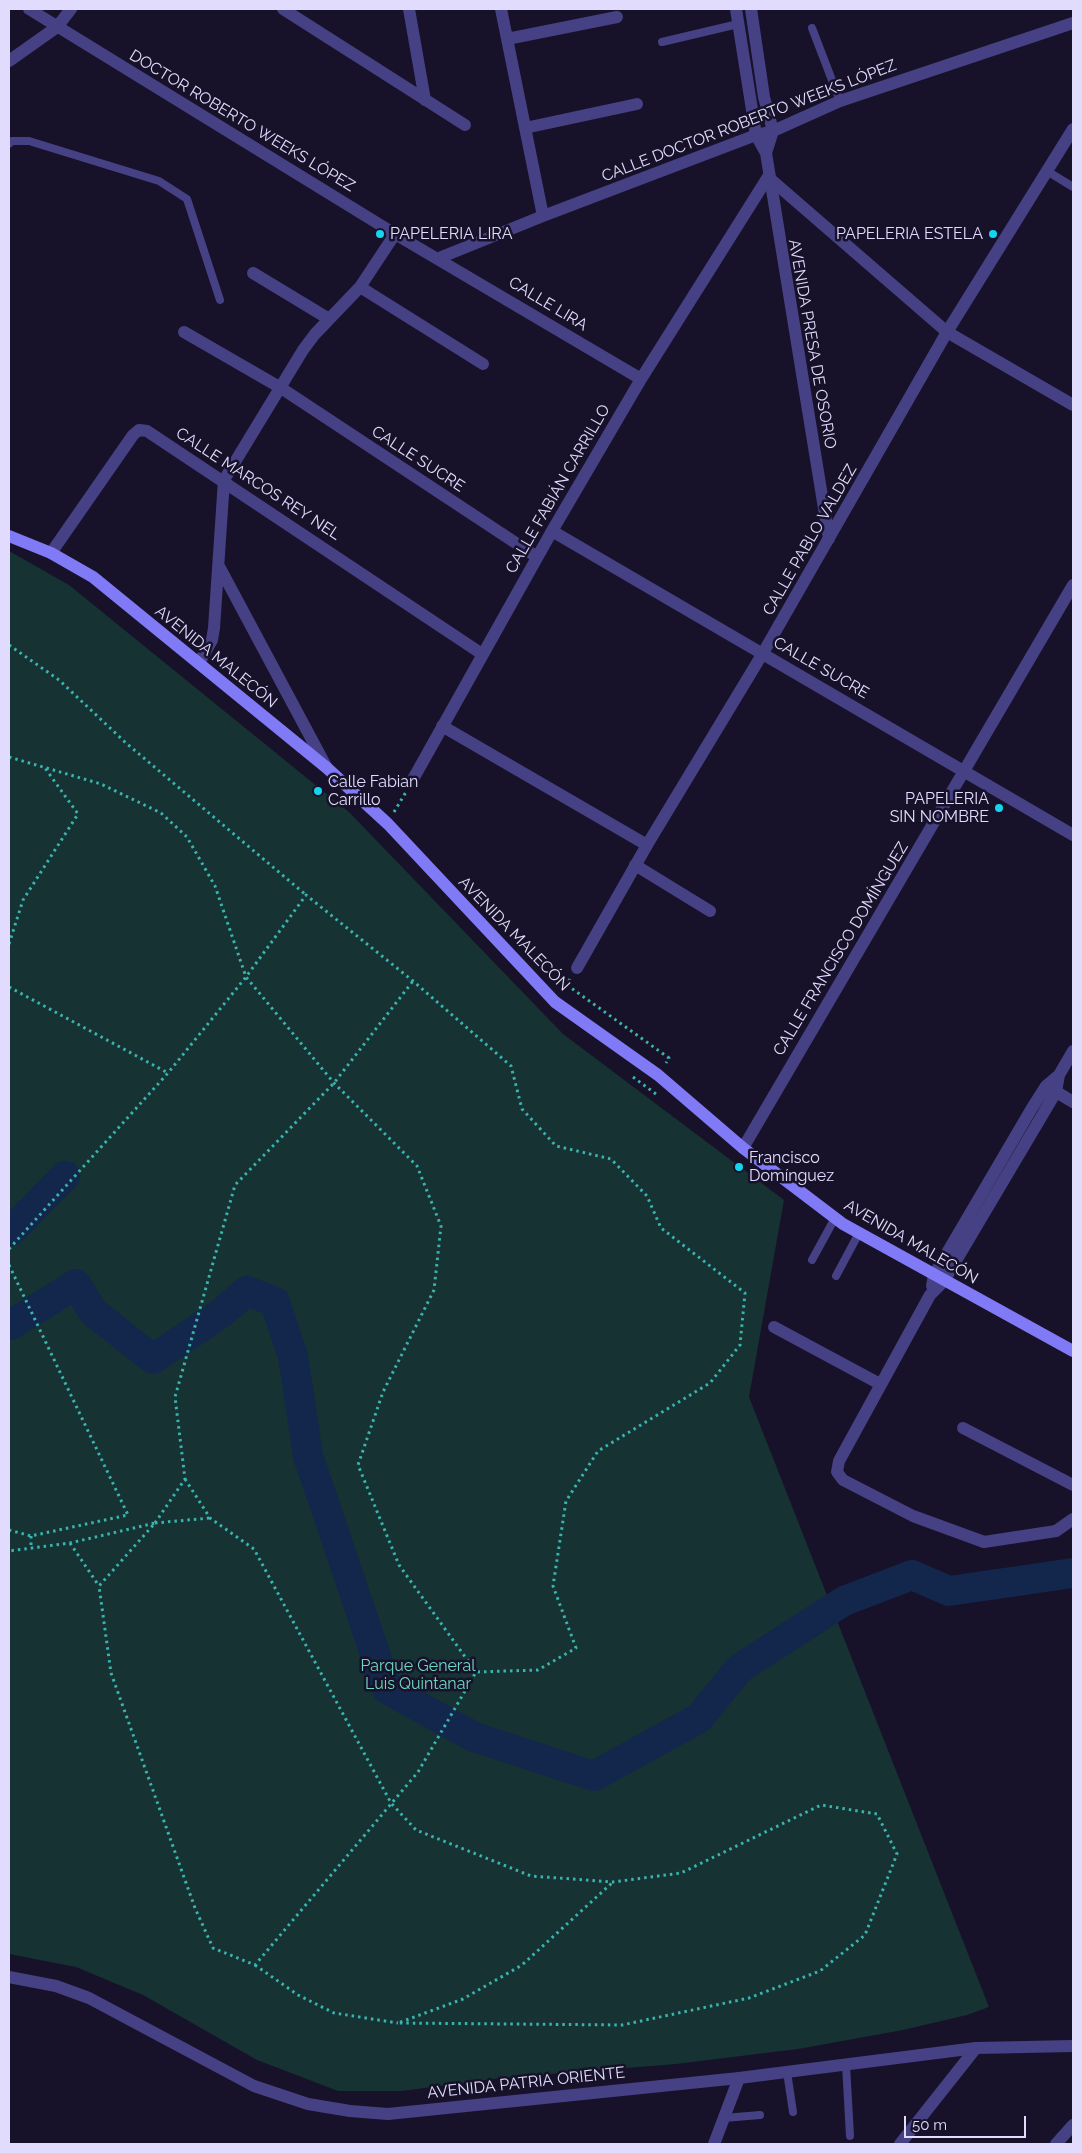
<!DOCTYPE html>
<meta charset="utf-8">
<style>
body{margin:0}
#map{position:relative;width:1082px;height:2153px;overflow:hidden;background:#171229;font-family:Raleway,sans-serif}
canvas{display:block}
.frame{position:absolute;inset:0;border:10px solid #e1dcfd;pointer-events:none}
.scale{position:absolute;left:904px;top:2116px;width:122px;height:22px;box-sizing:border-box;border:2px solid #e1dcfd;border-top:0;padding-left:6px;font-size:15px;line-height:18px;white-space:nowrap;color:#e1dcfd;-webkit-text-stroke:4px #171229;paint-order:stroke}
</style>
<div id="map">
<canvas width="1082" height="2153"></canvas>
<div class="frame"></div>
<div class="scale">50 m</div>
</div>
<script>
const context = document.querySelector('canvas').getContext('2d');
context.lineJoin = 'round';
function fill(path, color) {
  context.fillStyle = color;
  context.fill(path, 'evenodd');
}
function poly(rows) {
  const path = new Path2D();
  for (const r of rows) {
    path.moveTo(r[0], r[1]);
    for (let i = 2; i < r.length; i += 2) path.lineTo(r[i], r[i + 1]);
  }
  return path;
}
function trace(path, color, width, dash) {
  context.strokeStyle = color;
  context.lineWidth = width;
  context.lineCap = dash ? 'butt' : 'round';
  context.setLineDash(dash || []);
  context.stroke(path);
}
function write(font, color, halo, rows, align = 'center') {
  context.font = font + ' Raleway,sans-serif';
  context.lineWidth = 5;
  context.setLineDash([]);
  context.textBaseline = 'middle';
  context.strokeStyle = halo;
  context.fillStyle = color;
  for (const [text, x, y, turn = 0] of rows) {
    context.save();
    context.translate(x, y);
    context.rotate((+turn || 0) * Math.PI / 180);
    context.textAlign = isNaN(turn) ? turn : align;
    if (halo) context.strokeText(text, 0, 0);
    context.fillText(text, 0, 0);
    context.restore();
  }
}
const green = poly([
 [9,551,69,585,350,813,563,1034,784,1200,749,1397,989,2007,967,2015,903,2030,798,2049,676,2064,501,2078,402,2091,338,2091,257,2060,143,1995,76,1967,9,1954]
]);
const river = poly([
 [9,1230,11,1231,65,1176],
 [9,1326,76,1284,93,1312,153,1359,220,1314,247,1291,275,1302,293,1356,308,1456,387,1689,474,1737,594,1776,699,1718,740,1668,844,1601,912,1575,949,1591,1073,1573]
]);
const path = poly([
 [9,645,59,680,126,743,306,895],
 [9,757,101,784,161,813,187,837,215,886,246,977,334,1083,417,1166,441,1226,434,1290,383,1392,358,1465,399,1565,476,1672],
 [394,812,406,792],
 [9,944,23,900,78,814,45,768],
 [570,979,567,985,669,1058,666,1063],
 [9,987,168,1073],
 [633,1077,656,1094],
 [9,1249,168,1073,246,977,306,895,413,981,511,1066,522,1109,556,1146,611,1159,647,1196,661,1228,745,1293,740,1345,710,1383,598,1451,566,1501,553,1586,576,1648,538,1670,476,1672,418,1772,255,1965,213,1948,195,1908,111,1673,99,1586,155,1523,70,1543,9,1551],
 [9,1265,128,1515,31,1536,9,1530],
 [185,1479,210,1518,254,1549,391,1803,416,1830,531,1876,613,1882,681,1873,821,1805,877,1814,897,1854,865,1935,820,1971,749,1998,622,2025,398,2023,463,1999,522,1965,613,1882],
 [155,1523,185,1479,175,1397,235,1185,334,1083,413,981],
 [155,1523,210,1518],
 [31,1536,31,1549],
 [70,1543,99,1586],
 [255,1965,298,1995,334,2013,398,2023]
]);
const service = poly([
 [812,28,840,101],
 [662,42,738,24],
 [9,144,12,141,29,141,159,181,187,199,220,300],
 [1047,171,1073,187],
 [812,1260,835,1218],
 [836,1276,859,1233],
 [846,2065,850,2136],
 [787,2072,793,2112],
 [724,2118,760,2115]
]);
const minor = poly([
 [29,9,395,234,641,379],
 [283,9,465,125],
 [409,9,425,100],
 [501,9,543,216],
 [507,39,617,17],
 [9,61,57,27,71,9],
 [525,128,637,104],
 [439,258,543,216,756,135,773,131],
 [253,273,329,319],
 [360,287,483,364],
 [184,332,281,388,537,557],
 [552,531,1073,835],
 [51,553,133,435,139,430,147,431,482,654],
 [220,568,327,768],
 [199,663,212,640,214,628,224,480,303,350,315,334,360,287,395,234],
 [442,726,647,845],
 [412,781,552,531,641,379,768,177,947,332,1073,405],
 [635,865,710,911],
 [1073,1051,1059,1075,1056,1092,944,1281,930,1295,839,1461,837,1472,843,1480,913,1516,984,1542,1056,1531,1073,1519],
 [1050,1088,1073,1102],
 [743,1148,1073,585],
 [932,1286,934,1275,1032,1108,1046,1086,1059,1075],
 [774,1327,880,1384],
 [963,1428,1073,1485],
 [714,2144,739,2078],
 [900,2144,976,2048]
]);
const tertiary = poly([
 [736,9,756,135,766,153,829,539],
 [751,9,764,97,773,131,766,153],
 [773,131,840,101,1073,23],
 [577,968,647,845,763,653,947,332,1073,129],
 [9,1977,56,1986,89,1998,254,2086,308,2104,350,2111,388,2114,739,2078,976,2048,1073,2046],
 [1056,2144,1073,2125]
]);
const secondary = poly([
 [9,536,51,553,93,577,327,768,388,824,555,1002,658,1075,743,1148,843,1224,1073,1351]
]);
const markers = [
 [380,234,5,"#16d4ef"],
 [993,234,5,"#16d4ef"],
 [318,791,5,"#16d4ef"],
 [999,808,5,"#16d4ef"],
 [739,1167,5,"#16d4ef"]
];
const streetNames = [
 ["DOCTOR ROBERTO WEEKS LÓPEZ",242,121,31],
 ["CALLE DOCTOR ROBERTO WEEKS LÓPEZ",749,121,-21],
 ["CALLE LIRA",548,304,31],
 ["AVENIDA PRESA DE OSORIO",812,344,80],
 ["CALLE SUCRE",418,459,33],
 ["CALLE MARCOS REY NEL",258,484,33],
 ["CALLE FABIÁN CARRILLO",558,489,-60],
 ["CALLE PABLO VALDEZ",810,540,-60],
 ["AVENIDA MALECÓN",216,657,39],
 ["CALLE SUCRE",821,668,30],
 ["AVENIDA MALECÓN",514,934,46],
 ["CALLE FRANCISCO DOMÍNGUEZ",841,949,-59],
 ["AVENIDA MALECÓN",911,1242,30],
 ["AVENIDA PATRIA ORIENTE",526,2083,-6]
];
const poiNames = [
 ["PAPELERIA LIRA",390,234],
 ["PAPELERIA ESTELA",983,234,"right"],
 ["Calle Fabian",328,782],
 ["Carrillo",328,800],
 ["PAPELERIA",989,799,"right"],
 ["SIN NOMBRE",989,817,"right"],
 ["Francisco",749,1158],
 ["Domínguez",749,1176]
];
const parkNames = [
 ["Parque General",418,1666],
 ["Luis Quintanar",418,1684]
];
fill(green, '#163232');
trace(river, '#13274c', 30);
trace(path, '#39b4af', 3, [2.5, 4]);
trace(service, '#454184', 8);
trace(minor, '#454184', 12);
trace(tertiary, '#454184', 12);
trace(secondary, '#807af6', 12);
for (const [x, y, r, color] of markers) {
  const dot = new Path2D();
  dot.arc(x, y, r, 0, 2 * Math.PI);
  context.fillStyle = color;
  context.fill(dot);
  trace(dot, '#171229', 2);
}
write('16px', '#e1dcfd', '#171229', streetNames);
write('16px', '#e1dcfd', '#171229', poiNames, 'left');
write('16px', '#6cd9c0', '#171229', parkNames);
</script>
